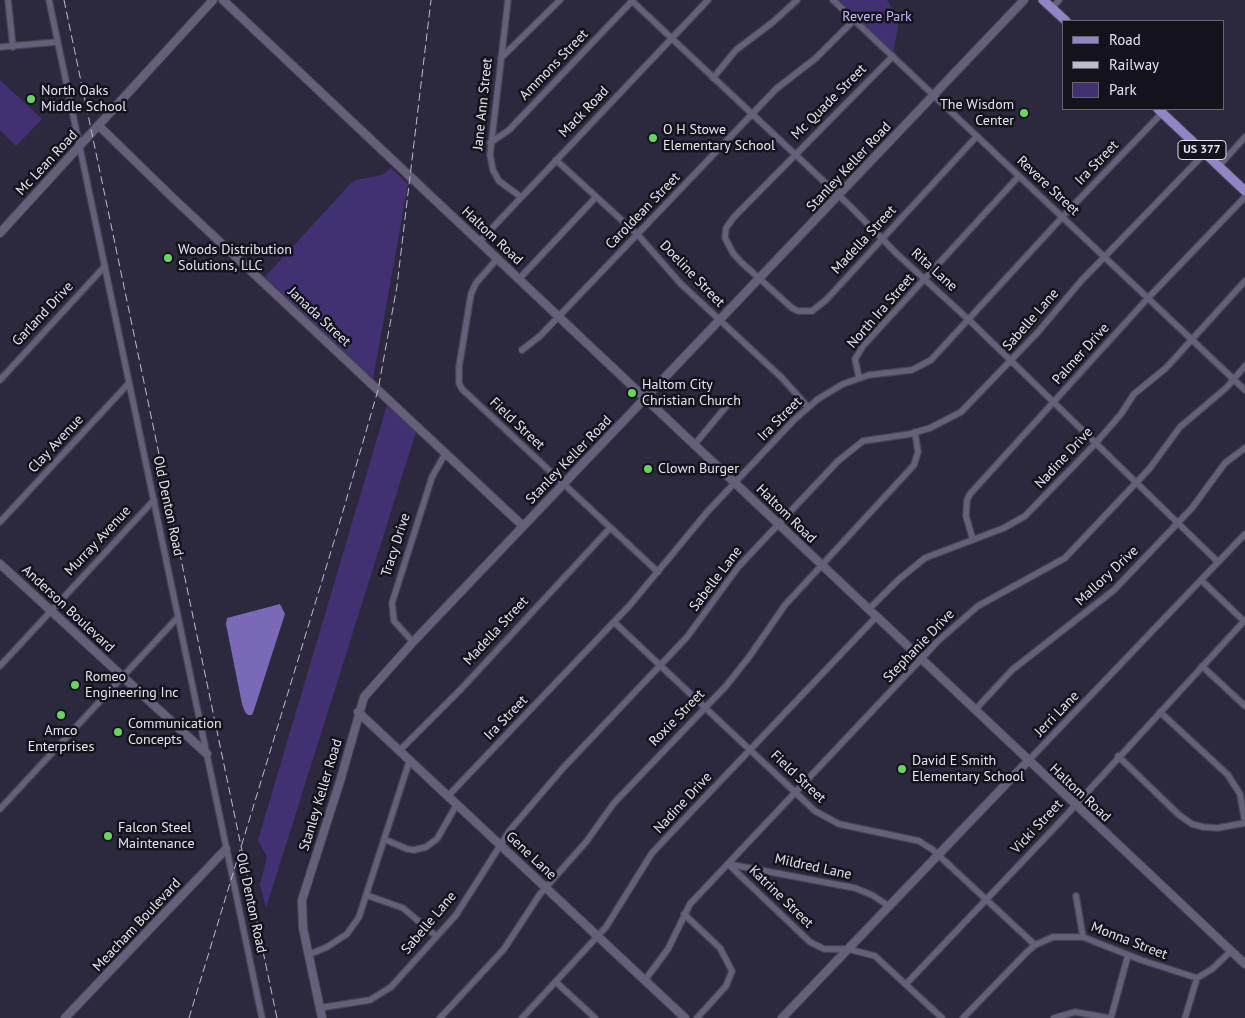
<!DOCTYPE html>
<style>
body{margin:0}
#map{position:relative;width:1245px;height:1018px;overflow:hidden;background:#2c283e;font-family:"PT Sans",sans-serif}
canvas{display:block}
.legend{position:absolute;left:1062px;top:20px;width:162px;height:90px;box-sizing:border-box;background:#14131c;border:1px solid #686672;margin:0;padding:6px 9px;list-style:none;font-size:15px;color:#e5e3f2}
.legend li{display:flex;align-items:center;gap:10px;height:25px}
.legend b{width:25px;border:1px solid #686672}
</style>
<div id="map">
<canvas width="1245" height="1018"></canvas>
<ul class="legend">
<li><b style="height:6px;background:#9285c5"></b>Road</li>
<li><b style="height:6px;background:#bfbdcd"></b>Railway</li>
<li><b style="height:14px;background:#423172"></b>Park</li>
</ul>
</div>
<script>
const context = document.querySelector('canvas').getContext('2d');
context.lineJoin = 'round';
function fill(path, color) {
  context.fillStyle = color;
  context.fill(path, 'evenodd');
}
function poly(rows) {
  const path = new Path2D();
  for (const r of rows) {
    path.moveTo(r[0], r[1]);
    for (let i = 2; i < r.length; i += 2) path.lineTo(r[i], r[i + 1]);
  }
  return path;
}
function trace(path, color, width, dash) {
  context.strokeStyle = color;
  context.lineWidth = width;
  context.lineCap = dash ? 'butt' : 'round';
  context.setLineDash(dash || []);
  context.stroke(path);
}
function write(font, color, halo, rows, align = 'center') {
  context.font = font + ' "PT Sans",sans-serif';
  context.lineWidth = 5;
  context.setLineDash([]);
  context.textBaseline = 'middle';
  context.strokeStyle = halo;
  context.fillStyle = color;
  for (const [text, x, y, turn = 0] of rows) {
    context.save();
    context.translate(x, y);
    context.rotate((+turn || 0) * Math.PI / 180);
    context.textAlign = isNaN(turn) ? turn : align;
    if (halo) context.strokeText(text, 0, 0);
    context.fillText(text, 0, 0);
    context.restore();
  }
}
const green = poly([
 [835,0,887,0,899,21,893,54],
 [0,80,42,119,16,146,0,130],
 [391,168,408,184,373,379,265,277,351,183,356,180,382,175],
 [387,405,416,432,266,908,260,885,267,857,258,840]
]);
const water = poly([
 [280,604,285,614,254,710,252,715,248,715,245,712,242,704,226,624,227,618]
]);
const street = poly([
 [8,0,13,47],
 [49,0,262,1018],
 [508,0,490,155,493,170,499,181,521,197],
 [631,0,850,206,897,254,969,320,1218,562],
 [833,0,1245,390],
 [1052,8,1059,0],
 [0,47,57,42],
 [893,56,734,217,726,228,725,238,733,253,741,262,792,308,798,311,812,311,826,300,977,136],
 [501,58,560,0],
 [713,78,736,50,773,22,797,0],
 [490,143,509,130,633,0],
 [556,160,638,235,681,284,782,378,808,407],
 [1219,166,1245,137],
 [479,242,708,0],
 [497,259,476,283,471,294,459,367,459,383,462,389,658,572],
 [519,279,596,197],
 [522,350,540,336,776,89,816,58,854,20],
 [859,378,855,359,863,346,1019,176],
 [0,380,105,266],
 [695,444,729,403],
 [0,522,129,383],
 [973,540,966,516,967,500,970,494,1148,298,1245,197],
 [1202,581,1245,622],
 [869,609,898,580,925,558,1004,528,1025,516,1095,444,1121,414,1134,394,1166,368,1245,281],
 [614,622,815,811,839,824,919,841,933,850,1035,945],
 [413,642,394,621,392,603,426,496,432,477,445,454],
 [0,666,154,500],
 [1202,666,1245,706],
 [975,710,1012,670,1114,590,1192,508,1225,463,1245,448],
 [1160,712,1228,775,1240,794,1245,822],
 [400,750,462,688,610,528],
 [1118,756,1179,815,1192,824,1203,827,1218,828,1245,823],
 [1028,761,1245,534],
 [448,796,630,605,708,511,794,420,818,399,843,384,869,375,912,370,931,360,1067,212,1162,113],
 [0,809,178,617],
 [384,839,407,849,414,850,426,847,437,839,457,804],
 [728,864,810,942,824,949,848,949,875,956,942,1018],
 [728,864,855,888,872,895,889,906],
 [366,895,403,908,436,936],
 [1076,896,1083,937],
 [684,914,720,948,732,971,726,986,697,1018],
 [308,955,327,947,347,934,359,917,410,759],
 [1197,978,1212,969,1231,951],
 [645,980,668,949,690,904,938,641,978,606,1065,558,1150,468,1180,427,1226,388,1245,366],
 [556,982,595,1018],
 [906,984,1059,823,1245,620],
 [319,1008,370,1000,391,987,456,915,510,830,564,767,687,637,739,566,838,461,863,441,910,434,930,428,961,412,1038,332,1081,281,1205,153],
 [440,1018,504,949,540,894,586,842,614,803,726,686,749,657,785,605,914,465,918,452,915,432],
 [522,1018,606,927,652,853,877,616],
 [963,1018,1026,953,1035,945,1053,937,1083,937,1141,960,1197,978],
 [1054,1018,1075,1012,1109,1018],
 [1111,1018,1128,955],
 [1185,1018,1197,978]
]);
const secondary = poly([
 [223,0,1245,964],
 [99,126,173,198,523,526],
 [0,233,213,0],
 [0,564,207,754],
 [358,712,685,1018],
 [65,1018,226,849],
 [322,1018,303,928,302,900,341,778,364,697,413,642,1024,0],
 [782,1018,1028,761]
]);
const primary = poly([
 [1043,0,1066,21],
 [1158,109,1245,191]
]);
const rail = poly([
 [64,0,277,1018],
 [189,1018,339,525,378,390,397,286,431,0]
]);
const markers = [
 [31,99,5,"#6bd363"],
 [1024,113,5,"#6bd363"],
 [653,138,5,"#6bd363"],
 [168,258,5,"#6bd363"],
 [632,393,5,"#6bd363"],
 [648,469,5,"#6bd363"],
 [75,685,5,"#6bd363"],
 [61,715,5,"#6bd363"],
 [118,732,5,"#6bd363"],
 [902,769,5,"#6bd363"],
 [108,836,5,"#6bd363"]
];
const shields = [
 [1202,150,48]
];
const shieldNames = [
 ["US 377",1202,150]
];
const parkNames = [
 ["Revere Park",877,17]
];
const streetNames = [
 ["Ammons Street",554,65,-46],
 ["Mc Quade Street",829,102,-45],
 ["Jane Ann Street",483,104,-84],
 ["Mack Road",584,112,-46],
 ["Mc Lean Road",47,163,-47],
 ["Ira Street",1097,163,-46],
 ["Stanley Keller Road",849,167,-47],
 ["Revere Street",1048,186,43],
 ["Caroldean Street",643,211,-46],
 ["Haltom Road",492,236,43],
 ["Madella Street",864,240,-47],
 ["Rita Lane",934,270,42],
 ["Doeline Street",692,274,46],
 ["North Ira Street",881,311,-49],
 ["Garland Drive",43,314,-47],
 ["Janada Street",319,317,43],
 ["Sabelle Lane",1031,320,-49],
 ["Palmer Drive",1081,354,-48],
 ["Ira Street",780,419,-45],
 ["Field Street",517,424,43],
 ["Clay Avenue",56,444,-47],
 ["Nadine Drive",1064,458,-47],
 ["Stanley Keller Road",569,460,-46],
 ["Old Denton Road",168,506,78],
 ["Haltom Road",786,514,44],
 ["Murray Avenue",98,541,-47],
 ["Tracy Drive",396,545,-72],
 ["Mallory Drive",1107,576,-43],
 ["Sabelle Lane",716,579,-53],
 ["Anderson Boulevard",68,609,43],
 ["Madella Street",496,631,-47],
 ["Stephanie Drive",919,646,-46],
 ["Jerri Lane",1057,714,-46],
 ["Ira Street",506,718,-46],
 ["Roxie Street",677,718,-46],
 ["Field Street",798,777,43],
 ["Haltom Road",1080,793,43],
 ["Stanley Keller Road",321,795,-73],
 ["Nadine Drive",683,803,-47],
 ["Vicki Street",1037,827,-47],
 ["Gene Lane",531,856,43],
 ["Mildred Lane",813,867,12],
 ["Katrine Street",781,897,44],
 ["Old Denton Road",251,903,78],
 ["Sabelle Lane",429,923,-50],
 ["Meacham Boulevard",137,925,-47],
 ["Monna Street",1129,941,21]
];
const poiNames = [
 ["North Oaks",41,91],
 ["Middle School",41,107],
 ["The Wisdom",1014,105,"right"],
 ["Center",1014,121,"right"],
 ["O H Stowe",663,130],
 ["Elementary School",663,146],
 ["Woods Distribution",178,250],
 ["Solutions, LLC",178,266],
 ["Haltom City",642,385],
 ["Christian Church",642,401],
 ["Clown Burger",658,469],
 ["Romeo",85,677],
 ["Engineering Inc",85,693],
 ["Communication",128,724],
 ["Concepts",128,740],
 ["Amco",61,731,"center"],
 ["Enterprises",61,747,"center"],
 ["David E Smith",912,761],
 ["Elementary School",912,777],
 ["Falcon Steel",118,828],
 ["Maintenance",118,844]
];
fill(green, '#423172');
fill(water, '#7a69b7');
trace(street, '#474355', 8);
trace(secondary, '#474355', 10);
trace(primary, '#474355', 11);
trace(street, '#646079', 5.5);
trace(secondary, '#646079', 8);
trace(primary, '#9285c5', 9);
trace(rail, '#bfbdcd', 1, [8, 4]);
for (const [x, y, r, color] of markers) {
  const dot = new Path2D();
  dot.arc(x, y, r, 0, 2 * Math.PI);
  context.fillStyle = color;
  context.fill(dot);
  trace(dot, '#14131c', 2);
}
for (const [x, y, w] of shields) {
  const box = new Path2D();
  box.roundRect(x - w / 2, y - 9.5, w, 19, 4);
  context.fillStyle = '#14131c';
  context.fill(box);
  trace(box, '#e5e3f2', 1);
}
write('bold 12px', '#e5e3f2', null, shieldNames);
write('14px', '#c3b8f7', '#14131c', parkNames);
write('14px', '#e5e3f2', '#14131c', streetNames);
write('14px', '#e5e3f2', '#14131c', poiNames, 'left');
</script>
